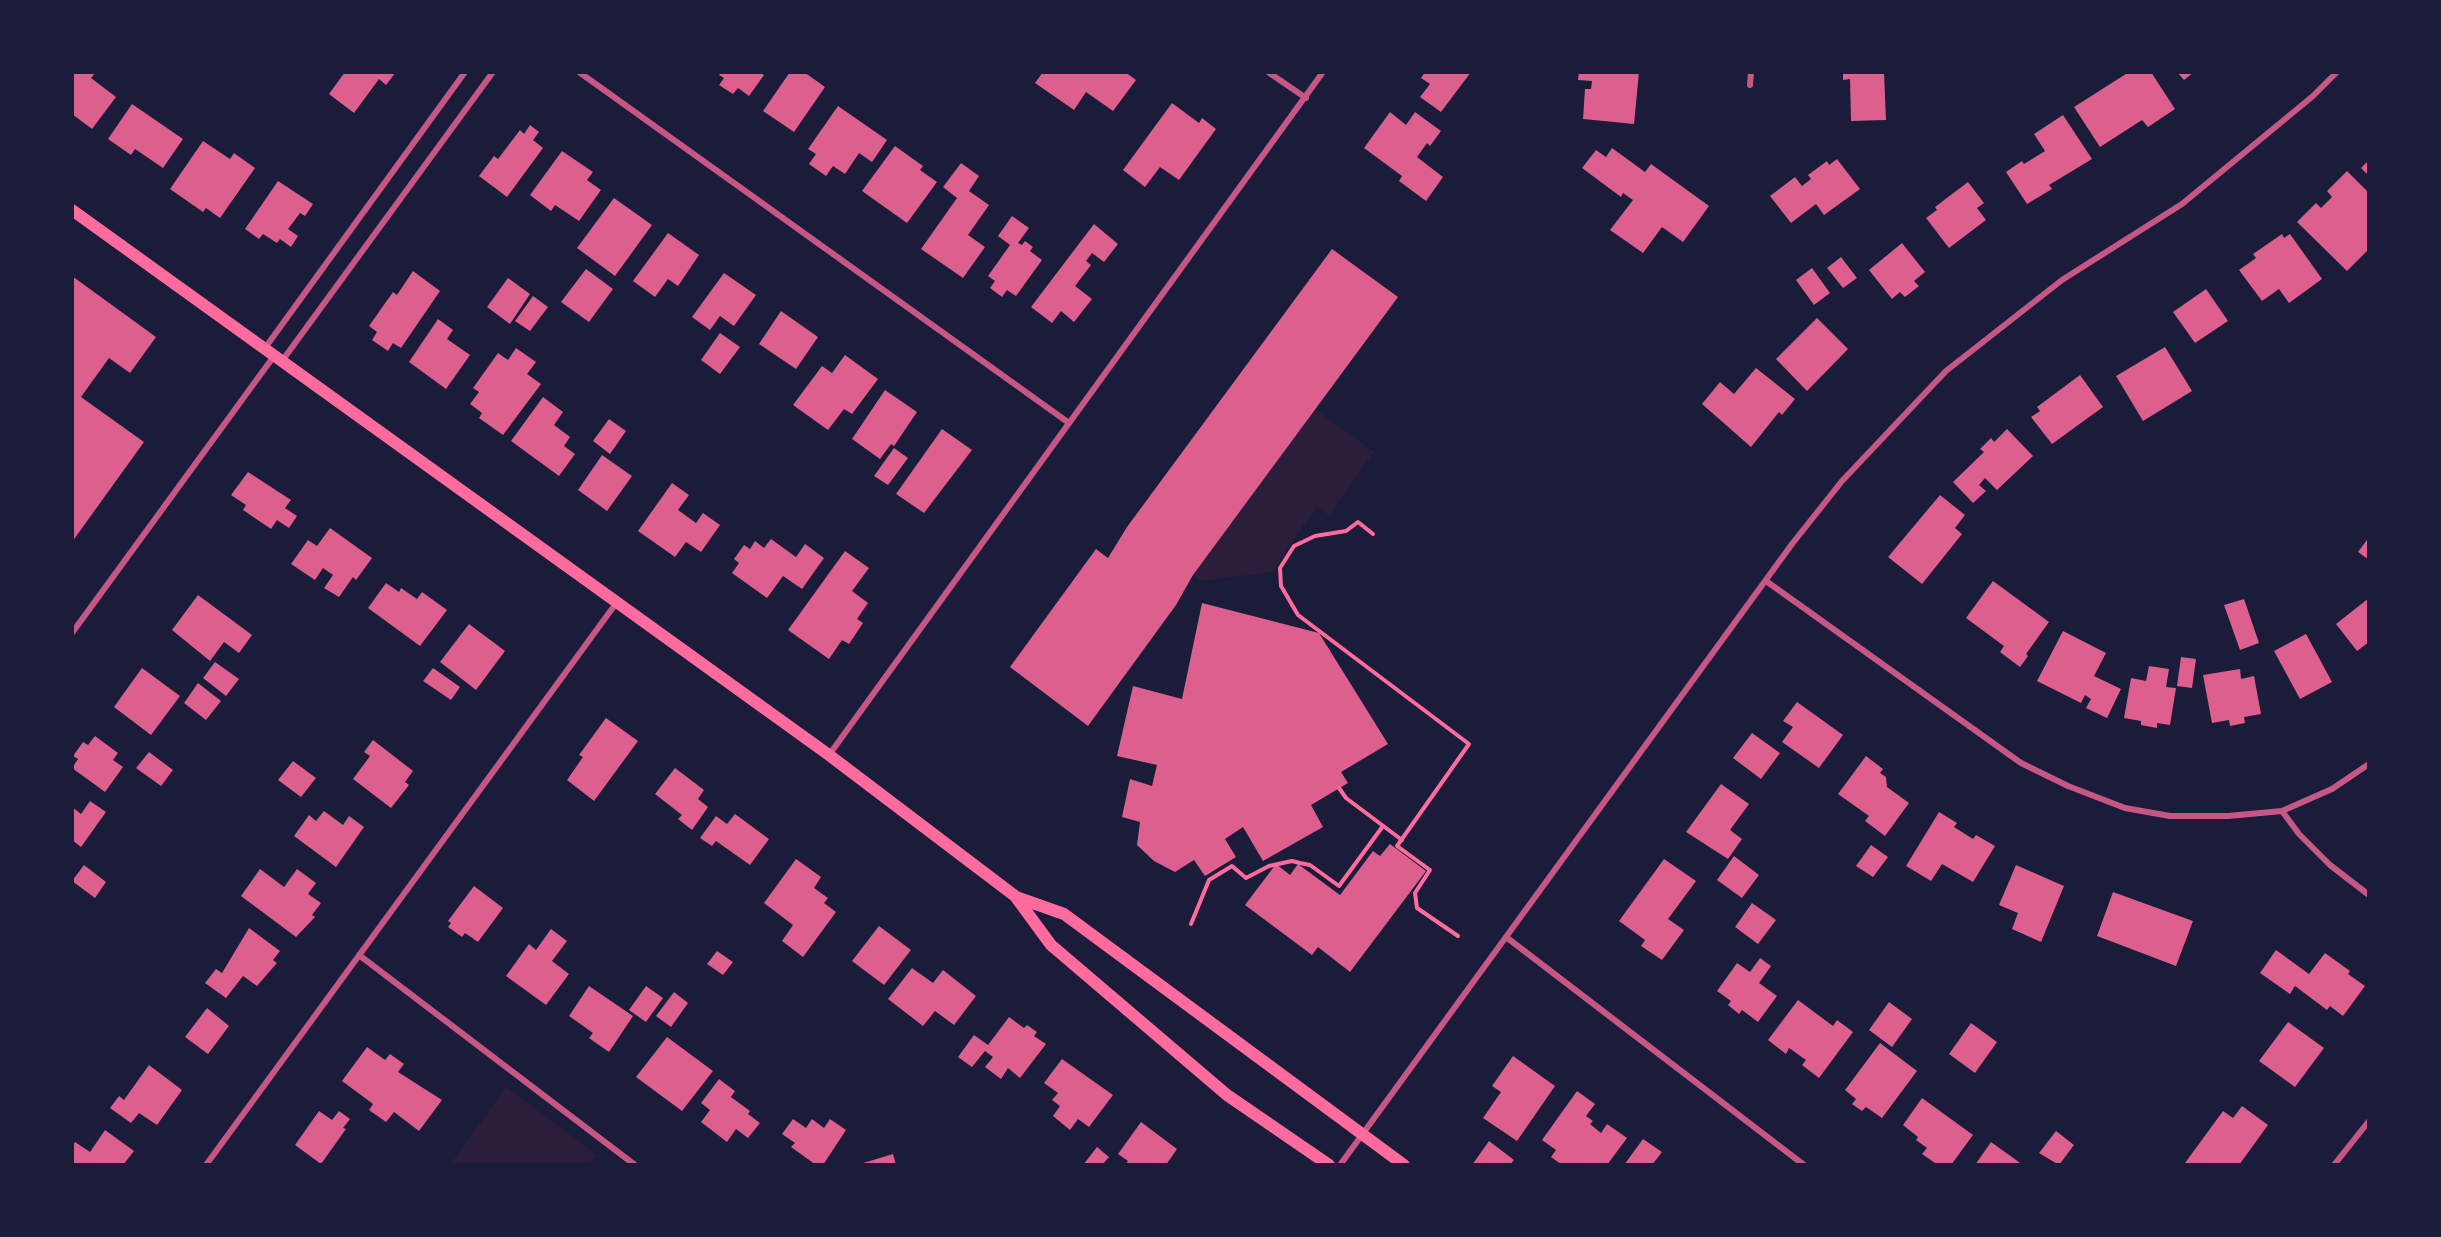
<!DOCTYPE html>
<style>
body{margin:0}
#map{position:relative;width:2441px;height:1237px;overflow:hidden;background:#1b1b3a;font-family:Manrope,sans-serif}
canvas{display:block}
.frame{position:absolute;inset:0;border:74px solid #1b1b3a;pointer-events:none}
</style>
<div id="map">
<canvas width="2441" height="1237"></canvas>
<div class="frame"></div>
</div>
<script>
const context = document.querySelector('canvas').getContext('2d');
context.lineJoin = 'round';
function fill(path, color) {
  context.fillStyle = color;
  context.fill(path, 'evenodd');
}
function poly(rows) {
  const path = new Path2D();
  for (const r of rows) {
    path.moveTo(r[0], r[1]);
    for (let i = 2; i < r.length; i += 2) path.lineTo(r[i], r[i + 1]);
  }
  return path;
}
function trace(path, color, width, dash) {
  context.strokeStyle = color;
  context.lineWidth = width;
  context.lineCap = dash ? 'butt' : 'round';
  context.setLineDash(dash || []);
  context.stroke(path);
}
const green = poly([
 [1315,409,1374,452,1329,515,1316,507,1272,572,1201,581,1193,575],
 [506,1087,597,1155,590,1165,450,1165]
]);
const building = poly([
 [72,72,96,72,91,78,116,97,92,129,72,114],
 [345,72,396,72,386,85,379,79,354,113,329,94],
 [721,72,759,72,764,75,749,96,738,88,733,94,719,85,724,78,719,75],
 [790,72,804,72,825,87,794,132,763,111],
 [1043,72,1125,72,1136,80,1113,111,1086,92,1074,110,1035,83],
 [1425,72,1471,72,1441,112,1420,97,1430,84,1421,78],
 [1579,72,1639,72,1634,124,1583,119,1585,89,1591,89,1592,81,1578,80],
 [1843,72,1884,72,1886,120,1851,121,1850,79,1843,80],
 [2129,72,2151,72,2175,109,2148,127,2142,120,2100,147,2074,107],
 [2177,72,2194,72,2184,80],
 [1172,103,1199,123,1202,118,1216,129,1179,180,1160,167,1145,187,1123,170],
 [132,104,183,139,163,168,135,149,131,155,108,139],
 [838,106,887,140,872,162,859,153,845,174,833,166,826,176,809,164,816,154,808,149],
 [1390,112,1406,125,1415,112,1441,131,1430,146,1427,143,1417,157,1443,177,1426,201,1399,181,1402,176,1364,148],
 [2063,115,2092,159,2049,185,2052,189,2027,204,2006,172,2022,161,2024,164,2045,151,2034,134],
 [530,125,539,132,533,140,543,148,507,197,479,176,494,156,498,159,520,130,524,134],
 [203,141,230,159,234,153,255,168,220,218,206,208,203,212,170,189],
 [895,146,923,166,920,170,937,182,907,223,862,191],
 [1612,148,1645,172,1651,164,1709,206,1683,242,1662,227,1643,253,1610,230,1633,200,1623,193,1621,197,1582,168,1596,150,1606,157],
 [562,151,593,172,587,180,601,190,579,221,555,205,551,211,530,195],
 [1837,159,1860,189,1824,215,1816,204,1791,223,1770,196,1795,177,1802,186,1811,179,1808,175,1827,161,1829,165],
 [2369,160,2369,176,2361,168],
 [961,163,979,176,969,191,989,205,968,235,985,247,963,278,921,249,957,198,943,187],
 [2347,171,2369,193,2369,249,2347,271,2297,222,2316,203,2321,208,2332,197,2327,191],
 [278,181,313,204,305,216,300,213,288,229,298,236,291,247,280,239,277,243,263,234,259,239,245,229],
 [1968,182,1984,203,1977,208,1986,220,1949,248,1926,218,1937,210,1935,207],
 [614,198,652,225,615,276,577,248],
 [1012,216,1029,228,1018,243,1022,245,1025,241,1033,247,1030,251,1042,260,1016,296,1007,290,1002,297,990,288,995,281,988,276,1010,245,998,236],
 [1094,224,1118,244,1104,262,1092,253,1086,261,1091,265,1075,286,1092,299,1074,322,1061,311,1052,323,1031,307],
 [668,233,699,255,678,286,668,279,655,297,633,281],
 [2282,234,2284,238,2290,234,2322,279,2289,303,2279,289,2262,301,2239,270,2256,258,2253,254],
 [1902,243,1925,272,1914,281,1919,286,1905,297,1900,292,1892,299,1869,270],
 [1332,249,1398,297,1193,575,1176,605,1088,726,1010,667,1096,549,1108,558,1127,527],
 [1841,257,1857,278,1843,288,1827,268],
 [1812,268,1830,293,1814,305,1796,280],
 [586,269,613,289,589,322,561,302],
 [413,271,440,291,401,348,393,343,388,351,372,340,377,332,369,326,393,292,397,295],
 [724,273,756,295,734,326,720,316,710,330,692,317],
 [72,276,156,337,130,373,109,358,81,397,144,442,72,542],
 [508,278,530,294,510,324,487,307],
 [2206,289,2228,321,2195,343,2173,312],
 [533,296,548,307,530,331,515,321],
 [781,311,818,337,796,369,759,344],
 [1817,318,1848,349,1807,391,1776,359],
 [438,319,453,330,447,339,470,355,446,389,409,362],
 [720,333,740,347,720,374,701,360],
 [2165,347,2192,391,2143,421,2116,376],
 [516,348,536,362,527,374,541,384,503,435,479,418,482,413,470,404,479,392,473,388,498,353,508,360],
 [845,355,878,379,852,414,844,409,828,430,793,405,822,366,832,373],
 [1756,368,1795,399,1782,415,1779,412,1751,447,1702,404,1720,382,1734,394],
 [2080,375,2103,407,2052,444,2031,417,2040,411,2037,407],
 [885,390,917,412,894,446,891,444,880,459,852,439],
 [543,397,563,412,554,425,570,437,564,446,575,454,559,476,511,441],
 [609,419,626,431,610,454,593,441],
 [942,429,972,450,924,513,896,494],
 [2007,429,2033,456,1997,490,1985,478,1979,485,1986,491,1973,503,1953,482,1984,452,1980,449,1991,438,1994,442],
 [894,448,908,458,888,485,874,476],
 [602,455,632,476,607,511,578,490],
 [248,472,291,500,285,508,297,516,289,528,277,520,271,529,243,510,246,505,231,495],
 [672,483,689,495,678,510,696,523,703,513,720,525,701,552,686,542,675,557,638,531],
 [1940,495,1965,515,1955,528,1962,534,1922,584,1888,557],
 [330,528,372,558,356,580,353,577,339,597,324,588,333,575,323,568,315,580,291,564,308,540,317,546],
 [2369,537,2369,560,2358,552],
 [771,539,796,557,805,544,824,558,802,589,783,576,767,598,732,573,739,563,734,559,744,545,750,549,755,541,764,548],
 [845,551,869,568,852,591,868,603,857,619,863,623,849,644,842,640,829,659,788,630],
 [1993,581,2049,622,2026,654,2028,656,2020,667,2000,652,2004,646,1966,618],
 [386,583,399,592,401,588,417,599,422,592,447,610,420,646,368,608],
 [198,595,252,635,239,653,224,642,210,661,172,630],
 [2369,598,2369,642,2357,651,2336,624],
 [2244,599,2259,643,2240,650,2224,605],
 [1202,603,1319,633,1388,744,1341,772,1348,783,1311,805,1323,827,1263,861,1243,827,1225,839,1236,857,1205,876,1194,860,1175,872,1154,861,1137,845,1140,822,1122,817,1130,779,1152,786,1157,765,1117,756,1133,686,1182,699],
 [469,624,505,651,476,690,440,662],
 [2063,631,2106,653,2094,676,2121,689,2107,718,2086,708,2091,699,2085,695,2081,703,2037,681],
 [2306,634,2332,682,2300,699,2274,651],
 [2181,657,2196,659,2192,688,2177,686],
 [215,662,239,679,226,696,203,678],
 [2149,666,2169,669,2166,687,2176,688,2170,725,2157,723,2157,728,2141,725,2141,721,2124,718,2131,678,2146,681],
 [142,668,180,696,151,735,114,707],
 [433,668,460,687,451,700,423,681],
 [2240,669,2241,679,2254,676,2261,714,2244,717,2245,723,2230,726,2229,720,2212,723,2203,675],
 [198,683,221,701,206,720,184,703],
 [1797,702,1843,735,1819,768,1782,742,1793,727,1783,721],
 [606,718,638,741,594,801,567,780,583,757,579,755],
 [1752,733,1780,753,1761,779,1733,758],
 [95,736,118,753,113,760,123,767,105,792,72,768,78,759,73,756,83,742,88,745],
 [373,740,413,771,405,782,409,785,391,808,353,779,370,756,364,752],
 [149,752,173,770,161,786,136,768],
 [1866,756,1883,769,1880,773,1886,777,1887,787,1909,803,1885,836,1865,821,1869,816,1838,794],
 [293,761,316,778,301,797,278,780],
 [675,768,704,790,698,799,708,807,692,830,678,819,682,815,655,794],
 [1721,784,1749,804,1730,830,1742,839,1728,859,1686,832],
 [90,801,106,812,81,847,72,840,72,807,81,814],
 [324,811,343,825,349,816,364,827,336,867,294,836,309,815,316,821],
 [1939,812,1957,823,1954,827,1973,839,1976,835,1995,846,1973,882,1942,864,1931,881,1906,866],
 [735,814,769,839,750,865,716,841,712,846,700,838,716,816,727,824],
 [1390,844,1426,871,1350,972,1318,947,1312,955,1245,905,1276,864,1290,875,1298,864,1340,895,1373,851,1380,856],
 [1871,845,1888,857,1873,877,1856,866],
 [1734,856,1759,875,1742,898,1717,880],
 [796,859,821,877,814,888,828,898,824,903,836,912,803,957,782,941,793,925,764,903],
 [1664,859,1696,881,1668,919,1684,930,1662,960,1641,946,1645,940,1619,921],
 [84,865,106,882,95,898,72,881],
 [2016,865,2064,886,2041,942,2012,929,2018,913,1999,905],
 [260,869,284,887,297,869,316,883,308,894,321,903,312,915,315,917,296,937,241,896],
 [474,886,503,908,478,942,465,933,462,937,448,927,451,923,448,921],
 [2113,892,2193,921,2176,966,2097,936],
 [1752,903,1776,920,1758,944,1735,927],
 [879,926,911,950,884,985,852,961],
 [249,928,280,951,273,960,277,963,257,986,243,976,226,998,205,983,216,969,222,973],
 [551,929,567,941,552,961,569,974,546,1005,506,976,529,944,536,950],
 [2276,950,2309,974,2325,953,2350,971,2348,974,2365,986,2343,1016,2330,1006,2327,1010,2295,986,2290,994,2260,973],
 [717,951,733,962,723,975,707,964],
 [1760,958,1771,966,1759,983,1777,996,1758,1022,1742,1010,1739,1014,1728,1005,1731,1001,1717,991,1737,963,1750,972],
 [912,968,933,983,943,970,976,996,954,1025,935,1011,923,1026,888,999],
 [589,986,633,1016,609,1052,589,1038,593,1033,569,1016],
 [646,986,663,998,646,1022,629,1010],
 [674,992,688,1003,671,1027,656,1016],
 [1798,1000,1833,1026,1837,1020,1853,1032,1819,1078,1802,1065,1806,1060,1789,1048,1786,1054,1768,1040],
 [1889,1002,1912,1019,1892,1047,1869,1030],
 [207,1008,229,1026,208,1054,185,1037],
 [1009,1017,1024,1028,1027,1025,1037,1032,1034,1036,1046,1044,1020,1078,1008,1068,1001,1079,985,1067,993,1057,985,1051,972,1067,958,1057,974,1035,988,1045],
 [2288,1022,2324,1048,2295,1087,2259,1061],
 [1971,1023,1997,1042,1975,1073,1949,1054],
 [667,1037,713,1071,682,1111,636,1077],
 [1880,1043,1917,1071,1882,1118,1866,1107,1862,1111,1852,1104,1856,1099,1845,1090],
 [367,1047,385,1060,390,1054,404,1064,398,1072,442,1100,419,1131,394,1112,386,1122,369,1110,373,1104,342,1081],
 [1513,1056,1555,1086,1517,1141,1483,1118,1501,1092,1492,1086],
 [1062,1059,1113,1095,1089,1127,1078,1119,1070,1130,1053,1116,1060,1106,1052,1100,1058,1093,1044,1083],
 [149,1065,182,1090,157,1125,139,1113,131,1123,110,1108,119,1096,124,1100],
 [719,1079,735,1091,731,1097,750,1111,748,1114,760,1123,748,1138,736,1129,727,1142,701,1122,710,1110,701,1103],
 [1577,1091,1595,1104,1586,1116,1593,1121,1590,1124,1601,1133,1607,1124,1627,1138,1607,1165,1562,1165,1551,1157,1556,1150,1542,1140],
 [1922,1098,1973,1135,1951,1165,1938,1165,1922,1154,1927,1148,1916,1140,1918,1137,1903,1125],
 [2242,1106,2268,1125,2239,1165,2185,1163,2223,1111,2233,1118],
 [319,1111,332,1120,339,1111,350,1119,343,1128,346,1129,321,1164,295,1145],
 [793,1119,806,1128,812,1119,824,1128,830,1119,846,1130,823,1165,816,1165,791,1147,795,1143,782,1134],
 [1141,1122,1177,1149,1166,1165,1125,1165,1128,1161,1118,1154],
 [105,1130,134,1151,123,1165,72,1165,72,1146,75,1142,90,1152],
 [2056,1131,2074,1145,2059,1165,2039,1153],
 [1643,1139,1662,1152,1652,1165,1624,1165],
 [1489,1141,1514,1160,1510,1165,1472,1165],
 [1991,1142,2023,1165,1975,1165],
 [1097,1147,1109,1157,1102,1165,1083,1165],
 [893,1154,896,1165,860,1165,860,1164]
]);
const path = poly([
 [1373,534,1358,522,1346,531,1315,536,1294,546,1280,568,1281,586,1298,615,1469,744,1397,846,1430,870,1415,893,1417,908,1458,936],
 [1339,788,1346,798,1402,840],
 [1191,924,1209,880,1232,866,1246,878,1269,866,1292,861,1300,863,1310,865,1339,886,1383,826]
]);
const minor = poly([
 [579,72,1069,423],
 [1268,72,1306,98],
 [1750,85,1751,72],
 [265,348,465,72],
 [282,361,493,72],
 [1766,581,2021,763,2068,786,2125,808,2170,816,2228,816,2282,811,2299,834,2330,865,2369,895],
 [72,633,274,356],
 [829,755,1323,72],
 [2282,811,2332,789,2369,764],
 [1506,937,1804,1165],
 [359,955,635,1165],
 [206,1165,617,602],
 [1340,1165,1792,544,1842,481,1946,371,2062,280,2182,204,2313,96,2337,72],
 [2334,1165,2369,1121]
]);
const secondary = poly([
 [72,210,829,755,1015,896,1051,945,1227,1095,1329,1165],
 [1016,897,1064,914,1404,1165]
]);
fill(green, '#2a1e3b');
fill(building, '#dd5f8e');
trace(path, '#ff6b9d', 4);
trace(minor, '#c65784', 6);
trace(secondary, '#ff6b9d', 12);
</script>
